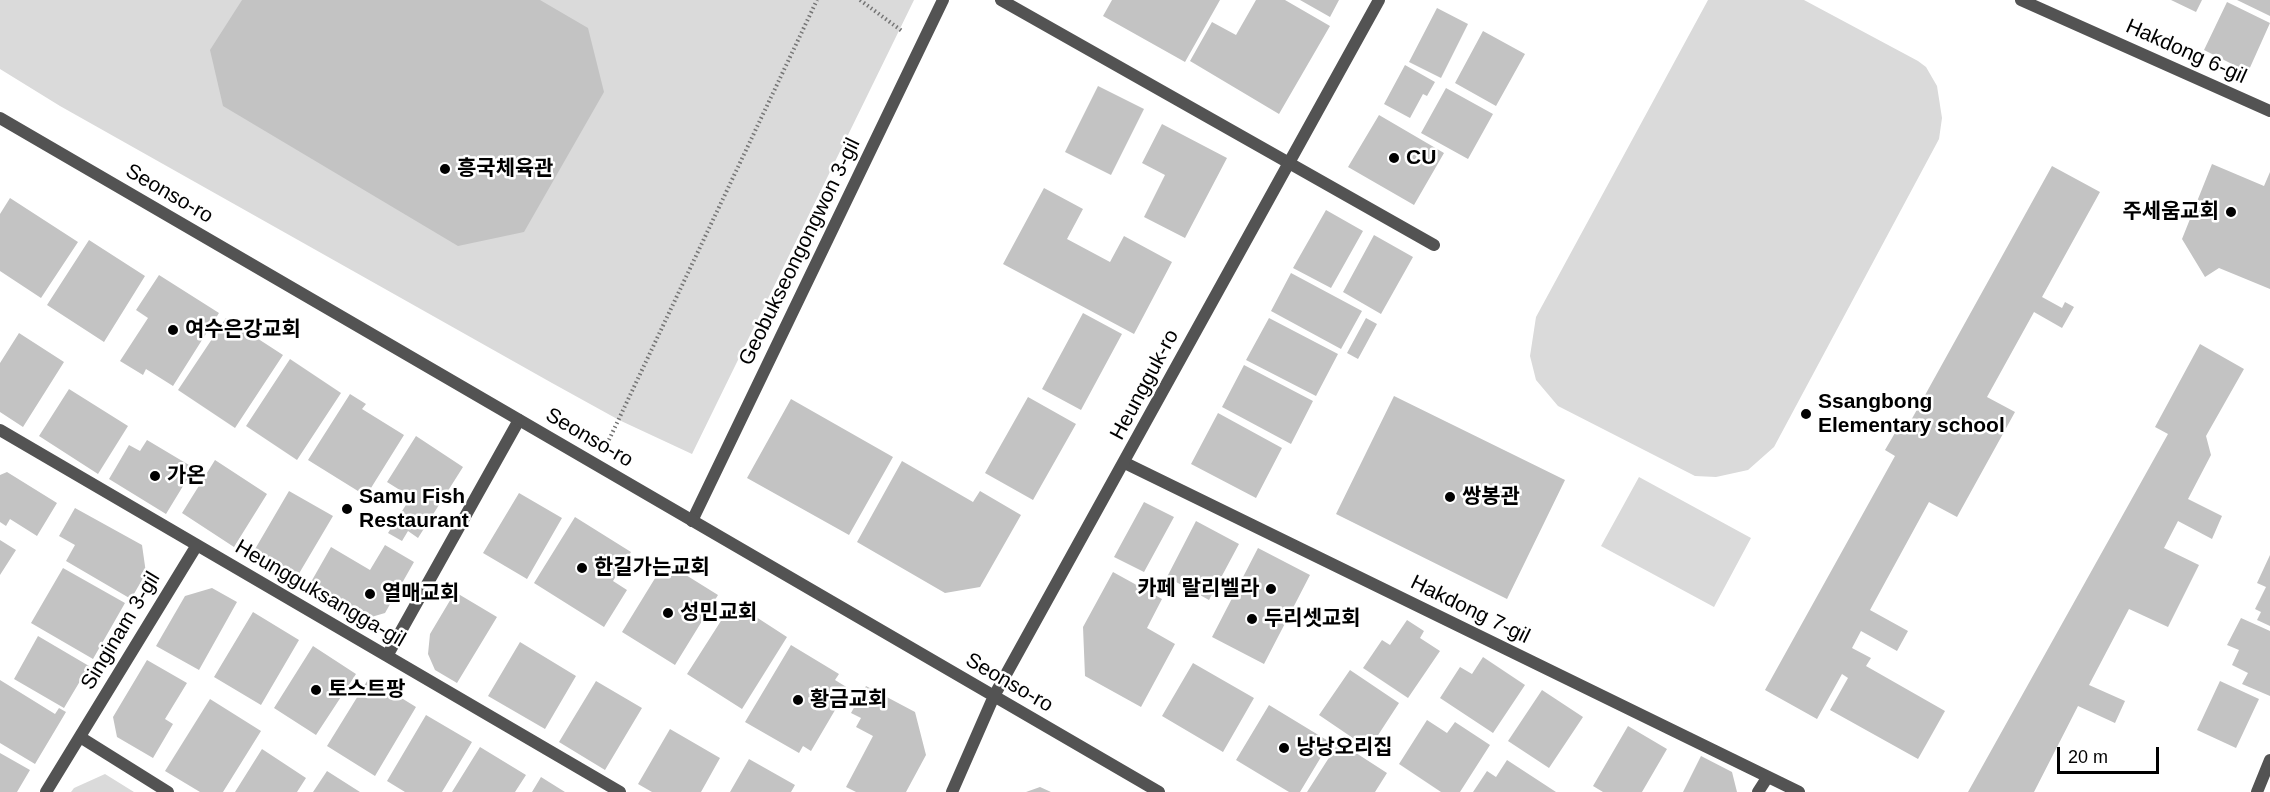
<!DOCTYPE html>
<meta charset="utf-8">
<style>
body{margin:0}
#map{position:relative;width:2270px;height:792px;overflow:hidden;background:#fff;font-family:Helvetica,sans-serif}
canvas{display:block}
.scale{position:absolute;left:2057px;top:747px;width:102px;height:27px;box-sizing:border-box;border:3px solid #000;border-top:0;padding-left:8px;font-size:18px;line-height:21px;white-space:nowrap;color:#000;-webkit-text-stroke:4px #fff;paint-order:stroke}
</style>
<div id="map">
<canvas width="2270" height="792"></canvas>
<div class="scale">20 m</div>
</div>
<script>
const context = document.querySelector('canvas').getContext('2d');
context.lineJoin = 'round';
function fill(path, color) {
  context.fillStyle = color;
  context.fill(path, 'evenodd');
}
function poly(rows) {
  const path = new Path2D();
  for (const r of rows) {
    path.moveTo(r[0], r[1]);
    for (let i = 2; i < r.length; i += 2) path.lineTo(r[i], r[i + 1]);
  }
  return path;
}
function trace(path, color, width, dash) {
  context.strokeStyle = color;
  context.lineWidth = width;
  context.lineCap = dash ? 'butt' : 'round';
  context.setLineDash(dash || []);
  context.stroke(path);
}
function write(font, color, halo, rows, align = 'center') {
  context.font = font + ' Helvetica,"Noto Sans KR",sans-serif';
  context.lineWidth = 5;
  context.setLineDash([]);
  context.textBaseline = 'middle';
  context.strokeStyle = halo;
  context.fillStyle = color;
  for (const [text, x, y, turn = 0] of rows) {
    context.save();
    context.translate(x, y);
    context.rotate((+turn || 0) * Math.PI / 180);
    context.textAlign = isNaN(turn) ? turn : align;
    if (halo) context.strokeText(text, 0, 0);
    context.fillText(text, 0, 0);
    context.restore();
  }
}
const green = poly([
 [0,0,914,0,692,454,619,420,552,383,60,106,0,69],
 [1708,0,1804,0,1918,61,1926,67,1937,86,1942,118,1939,139,1774,447,1748,470,1716,477,1695,476,1558,406,1536,380,1530,356,1536,317],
 [1639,477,1751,538,1714,607,1601,546],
 [105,774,134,792,71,792,74,788]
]);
const building = poly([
 [242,0,540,0,588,28,604,92,524,232,458,246,223,106,210,50],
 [1112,0,1220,0,1185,62,1103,16],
 [1256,0,1285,0,1330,26,1279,114,1190,61,1212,22,1236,35],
 [1300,0,1339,0,1330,17],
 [2171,0,2202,0,2196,12],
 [2237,0,2270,0,2270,16],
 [2227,2,2270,23,2248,72,2204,50],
 [1437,8,1468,24,1441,78,1409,62],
 [1483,31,1525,54,1496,106,1455,83],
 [1405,65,1435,82,1427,96,1423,94,1410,118,1384,104],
 [1098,86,1144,109,1111,175,1065,152],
 [1446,88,1493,114,1468,159,1421,133],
 [1379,115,1444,153,1414,205,1348,167],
 [1162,124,1227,158,1185,238,1144,217,1165,175,1142,163],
 [2212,164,2264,186,2270,172,2270,289,2219,268,2205,277,2182,239],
 [2052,166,2100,192,2042,297,2062,308,2065,302,2074,307,2062,328,2034,312,1987,397,2015,412,1957,517,1929,502,1870,610,1908,631,1897,651,1861,631,1852,648,1871,658,1866,666,1945,711,1918,759,1830,710,1848,678,1842,674,1817,719,1765,690,1895,456,1885,450,1902,421,1909,424],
 [1044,188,1083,209,1067,239,1110,262,1124,236,1172,262,1134,334,1003,264],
 [10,198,78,242,41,298,0,271,0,214],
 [1326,210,1363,231,1331,288,1293,268],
 [1374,235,1413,257,1381,314,1343,292],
 [89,240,145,276,104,342,47,305],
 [1291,273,1362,311,1341,349,1271,311],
 [159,275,219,313,173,386,146,369,143,375,120,361,148,318,136,310],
 [1083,313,1122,334,1081,410,1042,389],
 [226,318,283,355,235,428,178,390],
 [1269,318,1338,354,1316,396,1246,360],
 [1366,318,1377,324,1358,359,1347,353],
 [19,333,64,362,23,427,0,412,0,363],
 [2200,344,2244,369,2206,436,2211,455,2188,499,2222,516,2212,539,2178,521,2164,548,2199,565,2168,627,2129,609,2089,685,2125,701,2115,723,2078,706,2034,792,1968,792,2168,434,2155,427],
 [290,359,341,393,297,460,246,426],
 [1244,365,1313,401,1291,444,1222,407],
 [69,389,128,426,98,474,39,436],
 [350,394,366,404,362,409,404,435,366,496,308,460],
 [1394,396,1565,480,1507,599,1336,514],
 [1028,397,1076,424,1033,500,985,473],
 [791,399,893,457,849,535,747,478],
 [1218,413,1282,448,1256,498,1191,464],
 [416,436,463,467,418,538,408,531,402,541,388,533,411,497,387,482],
 [147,440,194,468,166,514,109,479,129,445,140,451],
 [215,460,267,494,234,547,182,513],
 [902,461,973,502,980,491,1021,515,980,587,945,593,857,542],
 [7,472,57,503,37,536,10,519,6,526,0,522,0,475],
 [289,491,333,516,294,582,251,556],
 [519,493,562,518,527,579,483,553],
 [1144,502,1174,517,1144,572,1114,557],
 [75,508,142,545,146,573,131,599,66,561,75,545,59,536],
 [575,517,631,552,613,581,627,590,604,627,534,583],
 [1196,521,1239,544,1209,600,1167,577],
 [0,540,16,550,0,575],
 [385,545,414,562,385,613,361,620,307,589,331,547,370,570],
 [1258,548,1310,575,1264,664,1212,637],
 [2270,555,2270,626,2257,620,2261,612,2255,609,2266,587,2257,583],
 [665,562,718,595,675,665,622,632],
 [63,568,125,603,93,659,31,623],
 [1113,572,1162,599,1147,628,1175,644,1141,707,1085,676,1083,627],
 [212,588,237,602,199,670,156,646,185,596],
 [455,592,497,617,457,683,435,670,428,654,430,634],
 [733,602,787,637,742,709,687,674],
 [253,612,299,640,261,705,214,677],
 [2241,618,2270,631,2270,696,2242,684,2248,673,2232,665,2239,650,2227,645],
 [1407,620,1424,631,1420,638,1440,651,1408,698,1363,668,1382,640,1390,645],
 [38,636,89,666,64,708,14,679],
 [520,642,576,676,545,729,488,696],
 [791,645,839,674,835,680,848,688,811,751,803,746,799,753,745,722],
 [313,646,356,674,316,735,274,708],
 [1483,657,1525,685,1493,733,1440,698,1460,667,1472,674],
 [147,660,187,683,165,719,173,724,153,758,117,737,113,717],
 [1193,663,1254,698,1223,752,1162,716],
 [1350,670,1399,703,1369,749,1319,715],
 [369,678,416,707,375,776,327,746],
 [0,680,55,714,59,708,66,712,35,764,0,743],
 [596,681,642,708,605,770,559,742],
 [2220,681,2259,699,2236,748,2197,730],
 [866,686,915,712,926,755,906,792,856,792,846,787,873,736,856,727,861,718,851,713],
 [1542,690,1583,717,1549,768,1508,741],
 [210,699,261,731,223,792,200,792,165,771],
 [1269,705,1330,742,1300,792,1289,792,1236,760],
 [426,715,472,742,442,792,405,792,387,781],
 [1427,720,1447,733,1455,722,1490,745,1460,792,1441,792,1399,764],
 [1628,726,1667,749,1642,792,1603,792,1593,786],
 [670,729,720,758,701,792,652,792,638,784],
 [1339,742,1387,773,1375,792,1307,792],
 [480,747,526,775,515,792,452,792],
 [262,749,306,778,297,792,235,792],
 [0,753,30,770,17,792,0,792],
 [1701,756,1732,772,1737,792,1683,792],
 [749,759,795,785,791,792,730,792],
 [1507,760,1556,792,1473,792,1487,771,1496,777],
 [327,771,360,792,313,792],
 [541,777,565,792,532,792],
 [1040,787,1051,792,1026,792]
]);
const path = poly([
 [860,0,902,31],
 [607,444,817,0]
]);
const minor = poly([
 [1001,0,1434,245],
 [2021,0,2270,111],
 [0,430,620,792],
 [1125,463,1799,792],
 [692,521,943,0],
 [387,656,519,420],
 [80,737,168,792],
 [46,792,197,545],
 [1758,792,1767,778],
 [2257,792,2270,760]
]);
const tertiary = poly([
 [0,118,1159,792],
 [952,792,994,696,1379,0]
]);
const markers = [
 [1394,158,6,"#000"],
 [445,169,6,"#000"],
 [2231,212,6,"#000"],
 [173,330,6,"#000"],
 [1806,414,6,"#000"],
 [155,476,6,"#000"],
 [1450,497,6,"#000"],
 [347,509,6,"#000"],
 [582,568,6,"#000"],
 [1271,589,6,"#000"],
 [370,594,6,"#000"],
 [668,613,6,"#000"],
 [1252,619,6,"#000"],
 [316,690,6,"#000"],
 [798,700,6,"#000"],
 [1284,748,6,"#000"]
];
const streetNames = [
 ["Hakdong 6-gil",2186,52,24],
 ["Seonso-ro",169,194,30],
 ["Geobukseongongwon 3-gil",800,252,-64],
 ["Heungguk-ro",1145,385,-62],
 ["Seonso-ro",589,438,30],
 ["Heungguksangga-gil",320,594,30],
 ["Hakdong 7-gil",1470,610,26],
 ["Singinam 3-gil",121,631,-59],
 ["Seonso-ro",1009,683,30]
];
const poiNames = [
 ["CU",1406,158],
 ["흥국체육관",457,169],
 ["주세움교회",2219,212,"right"],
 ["여수은강교회",185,330],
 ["Ssangbong",1818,402],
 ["Elementary school",1818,426],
 ["가온",167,476],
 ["Samu Fish",359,497],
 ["Restaurant",359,521],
 ["쌍봉관",1462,497],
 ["한길가는교회",594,568],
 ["카페 랄리벨라",1259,589,"right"],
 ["열매교회",382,594],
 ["성민교회",680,613],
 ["두리셋교회",1264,619],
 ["토스트팡",328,690],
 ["황금교회",810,700],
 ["낭낭오리집",1296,748]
];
fill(green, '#dadada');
fill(building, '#c3c3c3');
trace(path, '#757575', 4, [1.5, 3]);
trace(minor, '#535353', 12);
trace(tertiary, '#535353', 12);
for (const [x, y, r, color] of markers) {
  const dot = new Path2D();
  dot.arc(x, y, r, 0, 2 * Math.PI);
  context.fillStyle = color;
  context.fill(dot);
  trace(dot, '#fff', 2);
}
write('21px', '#000', '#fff', streetNames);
write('bold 21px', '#000', '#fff', poiNames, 'left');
</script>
